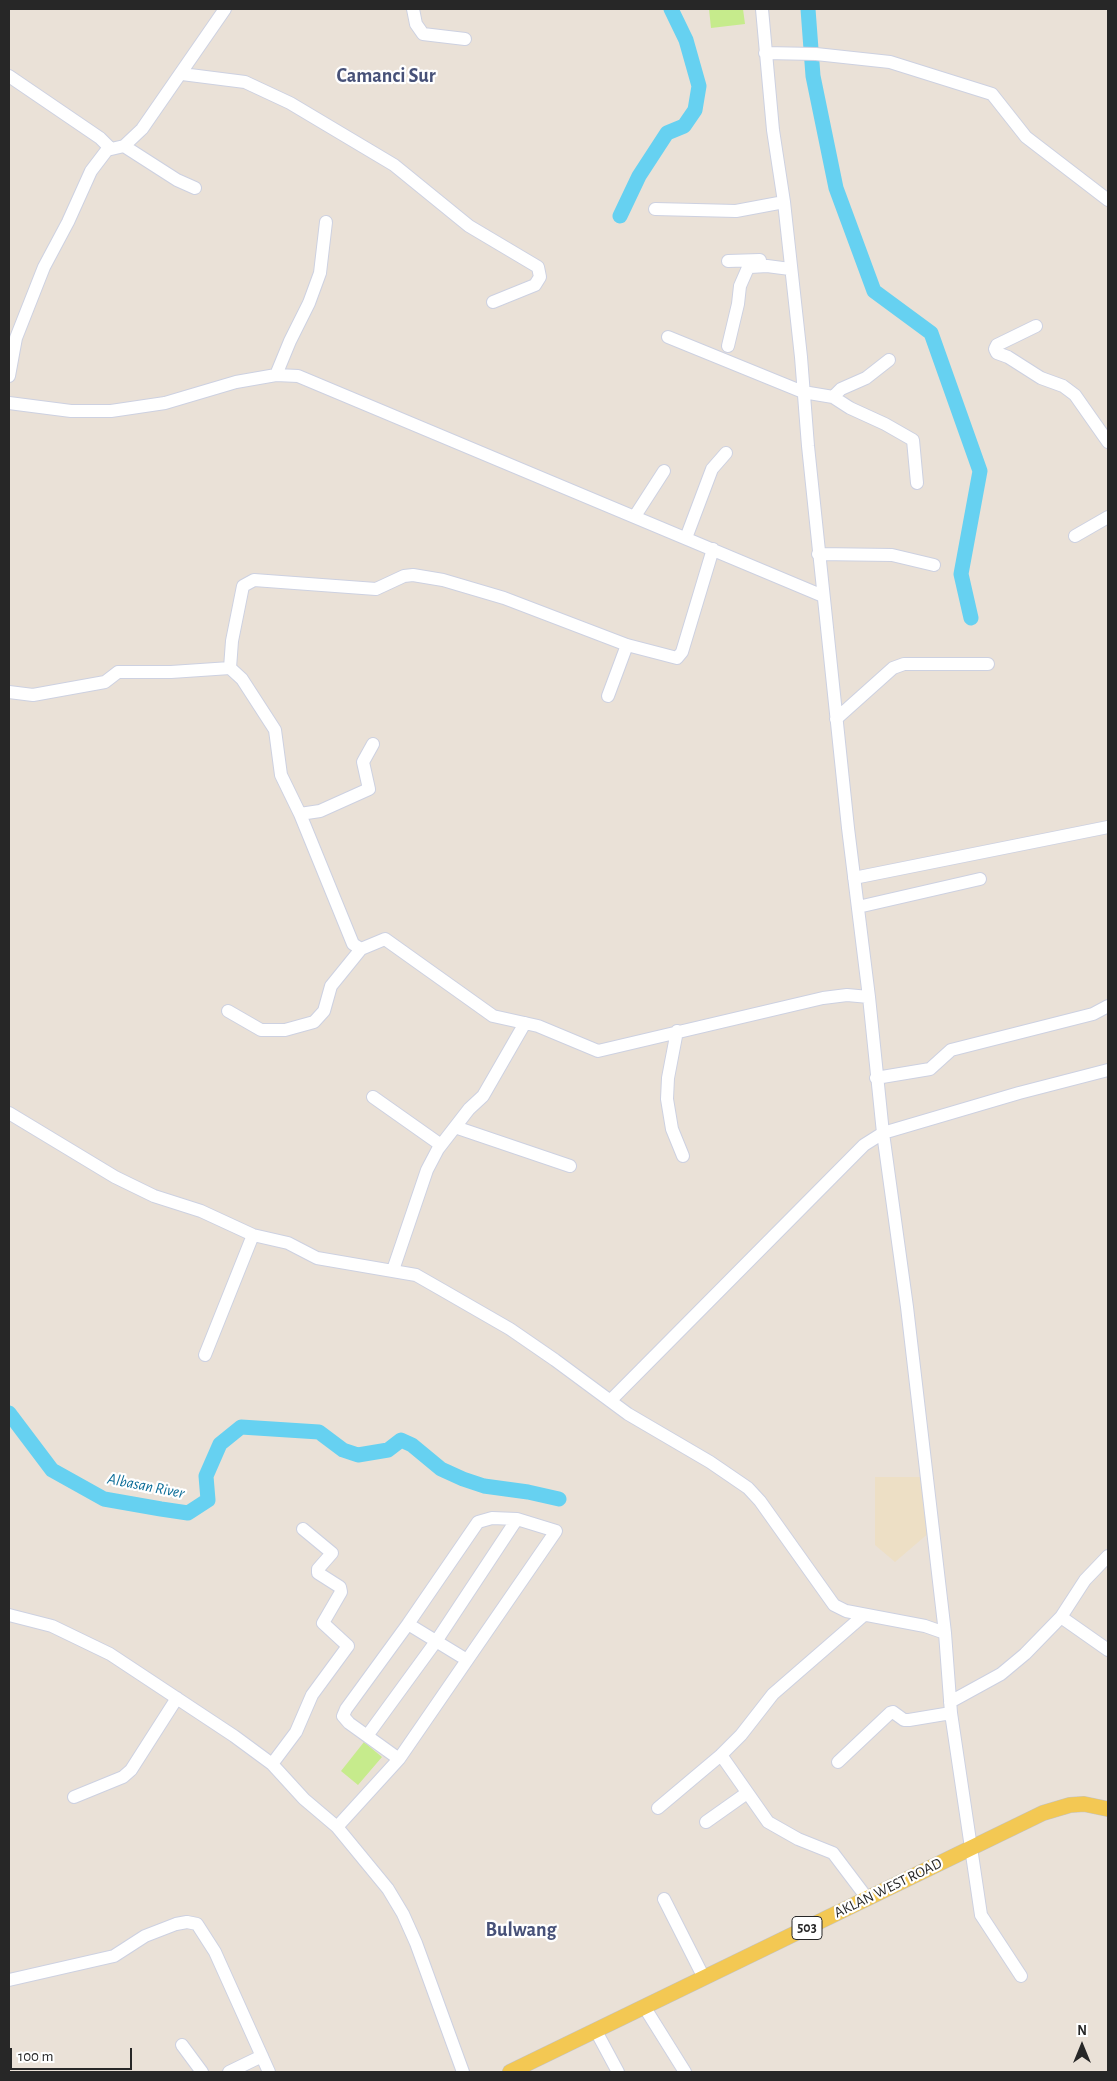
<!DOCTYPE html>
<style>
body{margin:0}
#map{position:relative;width:1117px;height:2081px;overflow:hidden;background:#eae1d7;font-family:"Alegreya Sans",sans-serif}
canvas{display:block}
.frame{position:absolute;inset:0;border:10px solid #272727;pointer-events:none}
.north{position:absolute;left:1057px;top:2021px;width:50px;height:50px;-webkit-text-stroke:4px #fff;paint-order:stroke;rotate:0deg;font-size:14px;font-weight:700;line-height:20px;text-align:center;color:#272727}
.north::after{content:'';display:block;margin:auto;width:18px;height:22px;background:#272727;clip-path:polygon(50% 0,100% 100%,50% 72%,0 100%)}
.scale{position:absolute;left:10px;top:2048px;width:122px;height:22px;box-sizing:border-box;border:2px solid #272727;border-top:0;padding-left:6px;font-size:15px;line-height:18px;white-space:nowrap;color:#272727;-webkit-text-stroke:4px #fff;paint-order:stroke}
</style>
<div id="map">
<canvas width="1117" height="2081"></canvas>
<div class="frame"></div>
<div class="north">N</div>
<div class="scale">100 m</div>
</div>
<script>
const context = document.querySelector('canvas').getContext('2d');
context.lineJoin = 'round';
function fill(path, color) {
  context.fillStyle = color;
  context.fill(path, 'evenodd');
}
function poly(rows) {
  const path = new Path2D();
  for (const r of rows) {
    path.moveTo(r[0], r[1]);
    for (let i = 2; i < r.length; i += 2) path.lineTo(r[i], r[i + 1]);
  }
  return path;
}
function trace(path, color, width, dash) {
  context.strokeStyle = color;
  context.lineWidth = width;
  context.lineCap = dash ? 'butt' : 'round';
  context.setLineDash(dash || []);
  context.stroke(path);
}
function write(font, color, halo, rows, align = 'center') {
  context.font = font + ' "Alegreya Sans",sans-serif';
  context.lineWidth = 4.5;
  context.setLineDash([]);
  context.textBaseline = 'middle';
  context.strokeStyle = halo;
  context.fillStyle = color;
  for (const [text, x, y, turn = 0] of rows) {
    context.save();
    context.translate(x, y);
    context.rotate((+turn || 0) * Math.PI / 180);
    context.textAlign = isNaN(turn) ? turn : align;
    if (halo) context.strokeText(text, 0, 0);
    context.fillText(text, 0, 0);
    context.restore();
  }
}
const education = poly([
 [875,1477,925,1477,930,1532,895,1562,875,1545]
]);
const pitch = poly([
 [709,9,743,9,745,24,711,28],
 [364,1742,382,1757,358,1785,341,1771]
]);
const river = poly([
 [808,9,813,76,836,188,874,291,931,333,980,471,961,574,971,618],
 [620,216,639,176,667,133,684,126,695,110,699,86,686,40,671,9],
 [9,1413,52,1470,104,1499,161,1509,188,1513,208,1500,206,1476,220,1444,241,1427,319,1432,343,1450,358,1455,388,1450,401,1440,412,1445,441,1469,463,1479,484,1486,528,1492,559,1499]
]);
const minor = poly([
 [413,9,416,24,423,34,465,39],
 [762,9,773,130,784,202,801,357,808,446,848,828,869,997,883,1133,907,1307,945,1633,951,1713,981,1915,1021,1976],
 [765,53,816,54,890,62,992,94,1026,137,1108,200],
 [182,74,245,82,290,103,394,165,469,226,538,267,540,277,535,285,493,302],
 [9,76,100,138,110,148],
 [124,146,177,180,195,188],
 [655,209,736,211,784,202],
 [728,261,760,260],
 [1036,326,997,345,995,349,997,353,1008,357,1041,378,1063,386,1075,395,1108,442],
 [668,337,803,392,833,397,841,389,866,378,889,360],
 [728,346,738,304,740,286,747,270,750,267,767,266,790,269],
 [276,375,290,341,309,303,320,273,326,222],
 [9,376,16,338,44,267,68,222,91,171,107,150,124,146,142,129,225,9],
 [833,397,850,408,885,424,913,440,917,483],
 [9,403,71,411,111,411,165,403,236,382,276,375,298,376,823,596],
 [635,516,664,471],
 [1075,536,1108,517],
 [686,538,712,469,726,453],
 [818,554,892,555,934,565],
 [230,668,232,641,243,586,254,580,376,589,404,576,413,575,443,580,504,598,627,645,677,658,682,652,713,549],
 [9,692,33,695,105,682,118,672,171,672,230,668,242,679,275,730,281,775,300,814,353,944,361,949,385,939,493,1016,538,1026,598,1051,823,998,847,995,869,997],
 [608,696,627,645],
 [836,719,893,668,904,664,988,664],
 [300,814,320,811,369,789,363,762,373,744],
 [854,878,1108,827],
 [858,907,980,879],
 [228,1011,261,1030,285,1030,314,1022,324,1011,331,986,361,949],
 [677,1031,668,1078,667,1099,672,1129,683,1156],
 [876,1078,930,1069,951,1050,1093,1014,1108,1006],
 [373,1097,441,1145],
 [9,1113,115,1177,154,1196,201,1211,253,1235,288,1243,317,1258,416,1275,444,1291,510,1329,555,1360,628,1414,710,1462,748,1488,760,1501,834,1605,846,1611,925,1626,945,1633],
 [455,1127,570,1166],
 [393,1270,427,1170,438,1149,469,1109,483,1096,525,1023],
 [205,1355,253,1235],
 [611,1400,864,1145,883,1133,1019,1093,1108,1070],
 [9,1615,52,1626,110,1654,234,1736,272,1764,304,1799,337,1827,388,1889,403,1914,416,1943,463,2072],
 [1061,1617,1085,1580,1108,1556],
 [408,1624,467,1660],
 [950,1702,1001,1674,1025,1654,1061,1617,1108,1650],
 [367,1736,437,1640,517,1519],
 [721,1755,768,1822,798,1839,833,1853,867,1898],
 [838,1762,890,1713,893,1712,904,1720,909,1720,951,1713],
 [272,1764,296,1732,312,1695,348,1646,323,1623,341,1592,340,1587,318,1573,318,1569,332,1553,303,1529],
 [74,1797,123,1777,131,1770,177,1698],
 [658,1808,721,1755,741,1735,773,1694,864,1615],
 [706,1822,747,1793],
 [337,1827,399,1759,556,1531,517,1519,492,1518,478,1522,408,1624,346,1709,343,1716,349,1723,399,1759],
 [664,1899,704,1978],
 [9,1980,114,1956,145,1936,176,1924,187,1922,197,1924,215,1952,269,2072],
 [645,2008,685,2072],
 [596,2031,618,2072],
 [182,2045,202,2072],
 [229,2072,262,2056]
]);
const major = poly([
 [510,2072,1043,1813,1070,1805,1084,1804,1108,1809]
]);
const shields = [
 [807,1928,30]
];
const shieldNames = [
 ["503",807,1928]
];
const streetNames = [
 ["AKLAN WEST ROAD",888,1888,-26]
];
const waterNames = [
 ["Albasan River",146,1486,11]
];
const districtNames = [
 ["Camanci Sur",386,76],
 ["Bulwang",521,1930]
];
fill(education, '#eddfc5');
fill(pitch, '#c6eb8c');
trace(river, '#66d1f1', 15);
trace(minor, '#cdd1e1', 14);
trace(major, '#c3c3c3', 16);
trace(minor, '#fff', 12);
trace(major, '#f3c853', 15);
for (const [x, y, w] of shields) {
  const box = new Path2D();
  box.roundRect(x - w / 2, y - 11.5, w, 23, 4);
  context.fillStyle = '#fff';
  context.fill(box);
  trace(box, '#272727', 1);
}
write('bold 14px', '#272727', null, shieldNames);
write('15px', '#272727', '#fff', streetNames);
write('italic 16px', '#0a6c97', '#fff', waterNames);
write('bold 20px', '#475178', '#fff', districtNames);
</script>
